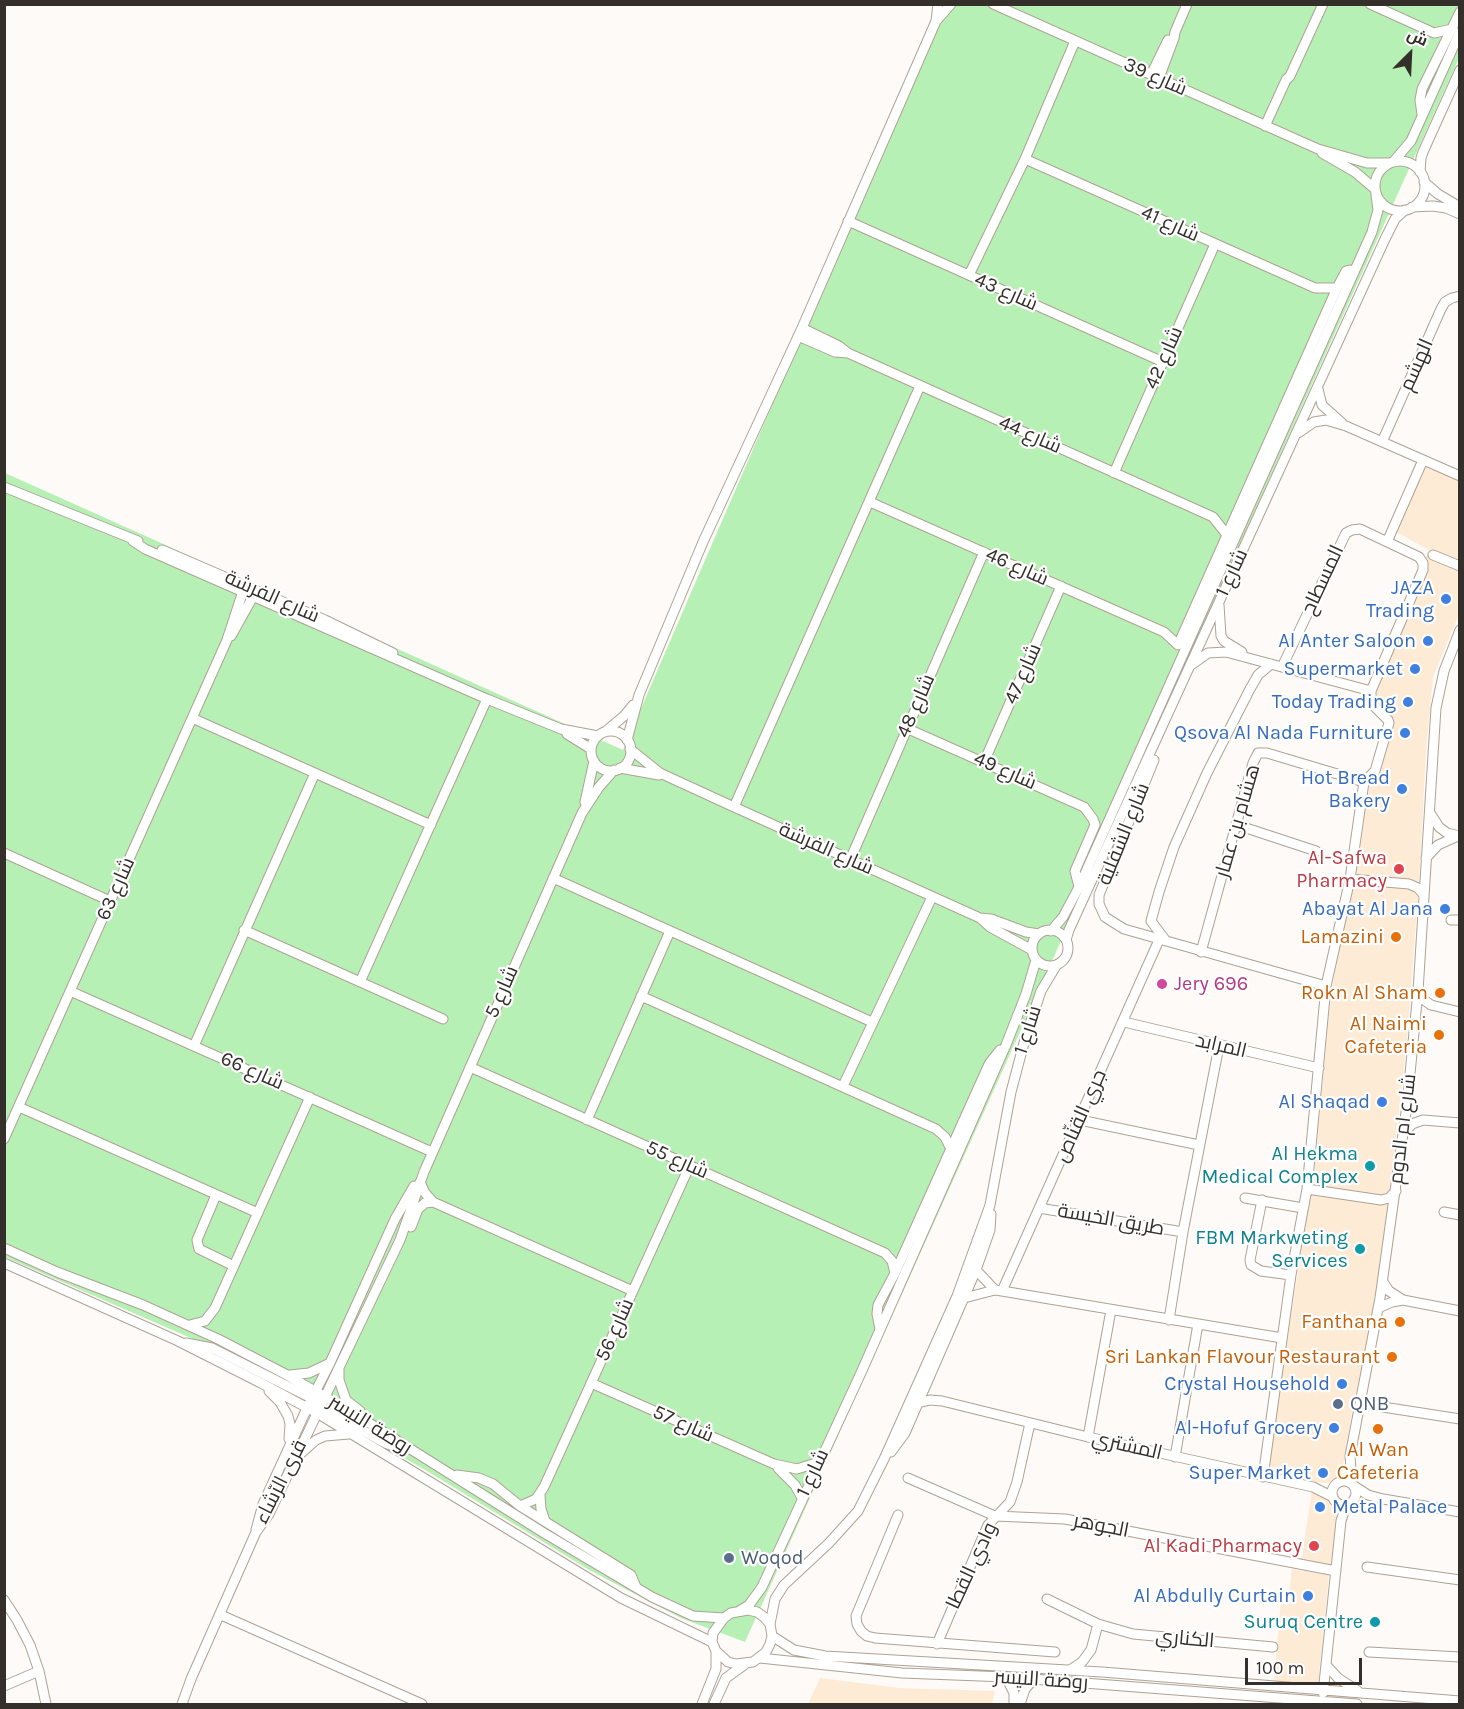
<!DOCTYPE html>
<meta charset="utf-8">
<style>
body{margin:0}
#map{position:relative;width:1464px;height:1709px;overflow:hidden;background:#fdfaf7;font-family:Karla,Cairo,sans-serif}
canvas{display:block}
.frame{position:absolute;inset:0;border:6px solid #342f2a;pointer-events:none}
.north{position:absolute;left:1380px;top:24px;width:60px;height:60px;-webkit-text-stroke:4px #fff;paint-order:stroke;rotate:24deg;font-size:16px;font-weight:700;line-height:24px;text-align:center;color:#342f2a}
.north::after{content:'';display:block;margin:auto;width:21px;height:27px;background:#342f2a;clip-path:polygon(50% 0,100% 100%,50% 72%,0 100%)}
.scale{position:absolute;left:1245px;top:1658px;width:117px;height:27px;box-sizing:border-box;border:3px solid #342f2a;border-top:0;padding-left:8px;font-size:18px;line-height:21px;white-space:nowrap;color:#342f2a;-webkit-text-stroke:4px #fff;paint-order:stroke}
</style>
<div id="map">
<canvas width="1464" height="1709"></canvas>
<div class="frame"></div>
<div class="north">ش</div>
<div class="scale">100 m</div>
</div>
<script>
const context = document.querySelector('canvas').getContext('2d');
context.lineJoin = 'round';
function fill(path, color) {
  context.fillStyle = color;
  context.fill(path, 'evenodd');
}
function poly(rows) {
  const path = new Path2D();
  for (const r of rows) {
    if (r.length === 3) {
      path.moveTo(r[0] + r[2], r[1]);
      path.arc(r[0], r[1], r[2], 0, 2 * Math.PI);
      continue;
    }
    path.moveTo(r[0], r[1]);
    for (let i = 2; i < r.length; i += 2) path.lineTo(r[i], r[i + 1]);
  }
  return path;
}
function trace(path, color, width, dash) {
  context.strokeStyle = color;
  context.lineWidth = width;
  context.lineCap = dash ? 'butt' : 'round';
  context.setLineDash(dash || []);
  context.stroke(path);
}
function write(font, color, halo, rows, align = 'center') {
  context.font = font + ' Karla,Cairo,sans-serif';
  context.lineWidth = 4.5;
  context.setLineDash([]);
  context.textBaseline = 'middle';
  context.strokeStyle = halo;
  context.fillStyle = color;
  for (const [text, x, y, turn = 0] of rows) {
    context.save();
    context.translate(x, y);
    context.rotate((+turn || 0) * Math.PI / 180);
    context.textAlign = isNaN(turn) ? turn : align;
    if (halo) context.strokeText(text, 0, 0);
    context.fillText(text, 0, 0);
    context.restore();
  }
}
const built = poly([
 [1426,460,1459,476,1460,612,1433,677,1426,751,1419,882,1356,875,1369,780,1380,772,1390,717,1374,697,1374,685,1429,550,1396,532],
 [1354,882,1411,889,1418,895,1407,1040,1390,1190,1382,1195,1313,1185,1330,1003,1340,938],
 [1310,1193,1388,1203,1377,1292,1351,1417,1341,1478,1327,1483,1298,1481,1267,1473],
 [1312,1491,1330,1498,1339,1506,1332,1567,1301,1562],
 [1292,1569,1329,1575,1318,1685,1274,1682,1281,1600,1288,1599],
 [820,1678,899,1688,995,1691,992,1704,808,1704]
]);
const green = poly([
 [945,5,1459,5,1459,58,745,1642,681,1618,591,1571,427,1471,209,1346,5,1257,5,473,623,750]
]);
const minor = poly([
 [993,4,1318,149,1367,163,1389,163],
 [1370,4,1434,33,1452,29],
 [937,20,951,4],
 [1151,75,1168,40],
 [1159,78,1174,38,1175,32,1187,4],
 [1422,114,1420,100,1422,89,1460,12],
 [1265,126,1286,80,1290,76,1323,4],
 [1322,153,1355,172,1375,189],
 [1025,159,1315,288,1337,288],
 [1394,161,1411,141,1460,32],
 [1400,186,25],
 [1420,172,1421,158,1423,152,1460,70],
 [1424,182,1438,194,1460,207],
 [1412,207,1433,206,1446,208,1460,214],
 [848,221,1163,362],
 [969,275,1025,159,1075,41],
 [802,328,839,346,848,353,1213,517,1227,535],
 [798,336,835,352,848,353],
 [1318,389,1322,405,1342,423],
 [1298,433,1314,422,1326,420,1346,426,1460,476],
 [1382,442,1441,309,1445,302,1452,298,1460,296],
 [1114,473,1215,244],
 [4,487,138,541],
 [870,502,1164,632,1178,645,1337,288,1346,271,1350,270,1354,272],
 [133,541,145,549,487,699,561,729,598,736],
 [1387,542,1423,460],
 [162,550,325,620,393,653],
 [1433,555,1460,566],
 [1219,605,1221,636,1224,641,1242,652],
 [231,636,255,593],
 [1191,665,1208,653,1226,652,1371,691],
 [1282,667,1346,533,1352,530,1360,529,1419,557,1423,563,1423,570,1371,691,1371,703,1388,720,1389,723,1375,771,1364,782],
 [192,718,431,825],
 [906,728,1084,807,1093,819,1095,825,1075,871,1079,887],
 [611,751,20],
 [605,732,624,716,633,705],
 [567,734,591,749],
 [627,740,639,695,703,542,802,328,936,21,938,4],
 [630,749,660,773,734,807,980,918,991,919,1026,932,1039,934],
 [1154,760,1099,895,1099,904,1105,917,1124,929,1326,986],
 [984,762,1061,586],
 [620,768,659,775],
 [585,802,594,761],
 [734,807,920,386],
 [1430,813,1439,827,1447,833,1460,836],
 [1237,825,1316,851],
 [4,853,110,901],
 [1426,858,1438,845,1458,836],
 [850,860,984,552],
 [553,878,872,1022],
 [1350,879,1409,884,1418,888,1424,895],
 [980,918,990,927,1032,950],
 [1451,920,1460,920],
 [244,930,443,1019],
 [1050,948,18],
 [1051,931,1063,917,1079,887,1372,232,1378,210,1376,195],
 [1066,940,1069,930,1385,239,1395,219,1405,210],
 [1166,941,1151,921,1159,892,1174,847,1207,773,1250,689,1258,675,1271,664],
 [1201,952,1253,763,1258,753,1267,753,1364,782,1350,879,1326,986,1307,1189,1291,1275,1263,1477],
 [360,982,487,699],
 [70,991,432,1152],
 [1418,991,1424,1000,1431,1005,1460,1012],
 [641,996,936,1129,945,1137,951,1149],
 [1124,1022,1319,1068],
 [194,1046,315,773],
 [470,1067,885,1253,892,1261,895,1273],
 [843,1086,932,897],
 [19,1107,258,1213],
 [587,1120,670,931],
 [1080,1120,1199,1145],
 [1404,1133,1412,1124,1423,1120,1460,1123],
 [4,1139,227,640,245,585],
 [420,1182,425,1193,433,1202,633,1291],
 [1307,1189,1381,1200,1389,1198,1396,1191],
 [216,1195,197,1240,199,1249,234,1266],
 [1245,1198,1303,1208],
 [1262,1200,1250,1260,1251,1265,1261,1271,1291,1275],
 [1039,1208,1183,1232],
 [1444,1212,1460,1215],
 [411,1227,418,1209,425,1203,433,1202],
 [4,1248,57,1272,143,1305,218,1339,287,1375,358,1416,544,1533,652,1597,693,1616,724,1618],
 [4,1263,178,1341,261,1383,317,1413,621,1598,712,1642],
 [976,1270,995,1290],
 [1383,1282,1389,1291,1403,1300,1460,1311],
 [1002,1291,1159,940],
 [964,1298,995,1290,1002,1291,1282,1338],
 [1378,1308,1392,1302,1403,1300],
 [1169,1320,1183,1232,1219,1046],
 [190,1325,205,1321,215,1308,310,1097],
 [880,1329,877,1314,878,1305,895,1273,989,1064,1000,1050],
 [186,1343,212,1348,315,1400],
 [339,1370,339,1380,346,1400,360,1411],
 [290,1375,309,1373,330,1363],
 [591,1383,774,1464,797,1469,819,1462],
 [269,1391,280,1402,288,1416,290,1424,289,1439],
 [918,1403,930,1400,942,1401,1088,1437,1313,1487,1333,1497],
 [315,1405,320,1406,385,1443,404,1450],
 [1383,1407,1460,1419],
 [1088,1437,1111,1310],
 [891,1452,905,1433,976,1270,990,1230,991,1214],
 [298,1456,316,1440,325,1436,349,1434],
 [1175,1457,1198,1324],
 [778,1468,795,1485,802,1498],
 [457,1475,479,1478,493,1484,520,1506,631,1575,636,1587],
 [908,1478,995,1516,1065,1519,1336,1571],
 [1344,1493,12],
 [1352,1484,1350,1456,1380,1298,1407,1105,1418,991,1436,708,1444,671,1460,630],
 [1354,1486,1368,1495,1383,1499,1460,1512],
 [540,1495,541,1509,545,1521],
 [520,1506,536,1499,544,1487,690,1165],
 [898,1515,856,1616,857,1624,861,1631,867,1636,875,1638,1055,1652],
 [256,1530,263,1504,307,1408,330,1363,395,1219,414,1186],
 [1367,1567,1460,1580],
 [1047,1599,1098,1624,1133,1634,1273,1647],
 [4,1600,17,1620,30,1645,39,1671,46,1704],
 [748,1610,757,1612,764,1617,770,1624,772,1636,770,1644,766,1652,753,1662,736,1664,728,1662,716,1651,712,1642,713,1633,724,1618,731,1613,748,1610],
 [739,1611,749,1605,762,1587,860,1375,1006,1045,1026,994,1036,960],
 [221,1615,422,1704],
 [770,1624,775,1599,784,1585,829,1543,858,1511,885,1457,957,1296,990,1205,1011,1092,1025,1039,1041,991,1056,966],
 [772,1636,794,1650,825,1656,1102,1672,1460,1701],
 [937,1644,988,1525,1010,1502,1017,1482,1030,1423],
 [1369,1652,1460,1657],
 [760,1658,902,1673,1006,1677,1357,1704],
 [1326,1665,1338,1678,1358,1691],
 [1070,1670,1082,1662,1091,1650,1098,1624],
 [1006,1677,1014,1693,1014,1704],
 [4,1686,39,1671],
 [1323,1693,1341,1521,1346,1505],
 [182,1704,191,1679,256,1532,269,1514,400,1240,424,1172,582,813,599,787,614,770],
 [702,1704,716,1669,716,1651],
 [714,1704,726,1678,744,1665],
 [1020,1704,1025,1689,1034,1679]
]);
const markers = [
 [1446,599,6,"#3f7fe0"],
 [1428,641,6,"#3f7fe0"],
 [1415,669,6,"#3f7fe0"],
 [1408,702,6,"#3f7fe0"],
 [1405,733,6,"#3f7fe0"],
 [1402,789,6,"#3f7fe0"],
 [1399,869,6,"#e0444e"],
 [1445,909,6,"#3f7fe0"],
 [1396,937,6,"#e8710a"],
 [1162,984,6,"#d1479c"],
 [1440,993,6,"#e8710a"],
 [1439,1035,6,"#e8710a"],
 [1382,1102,6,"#3f7fe0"],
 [1370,1166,6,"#0f9aa8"],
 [1360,1249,6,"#0f9aa8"],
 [1400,1322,6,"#e8710a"],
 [1392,1357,6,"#e8710a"],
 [1342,1384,6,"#3f7fe0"],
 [1338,1404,6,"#5c6f8a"],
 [1334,1428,6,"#3f7fe0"],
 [1378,1429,6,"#e8710a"],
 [1323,1473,6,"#3f7fe0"],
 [1320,1507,6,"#3f7fe0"],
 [1314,1546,6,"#e0444e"],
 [729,1558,6,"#5c6f8a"],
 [1308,1596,6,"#3f7fe0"],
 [1375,1622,6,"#0f9aa8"]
];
const streetNames = [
 ["شارع 39",1155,77,24],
 ["شارع 41",1170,224,24],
 ["شارع 43",1006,292,24],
 ["شارع 42",1164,358,-66],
 ["الهشم",1417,365,-66],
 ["شارع 44",1030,435,24],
 ["شارع 46",1017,567,24],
 ["شارع 1",1232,573,-65],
 ["المسطاح",1323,580,-65],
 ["شارع الفرشة",272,597,24],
 ["شارع 47",1023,674,-66],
 ["شارع 48",916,706,-66],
 ["شارع 49",1005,771,24],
 ["هشام بن عمار",1238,821,-74],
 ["شارع الشفلية",1124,834,-68],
 ["شارع الفرشة",826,849,24],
 ["شارع 63",116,889,-66],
 ["شارع 5",502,992,-66],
 ["شارع 1",1028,1030,-72],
 ["المرابد",1221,1046,13],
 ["شارع 66",252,1071,24],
 ["جري القنّاص",1081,1116,-66],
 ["شارع ام الدوم",1403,1129,-83],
 ["شارع 55",677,1160,24],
 ["طريق الخيسة",1111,1220,10],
 ["شارع 56",615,1330,-66],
 ["شارع 57",683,1424,24],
 ["روضة النيسر",370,1425,32],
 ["المشتري",1127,1446,13],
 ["شارع 1",813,1473,-65],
 ["قرى الرّشاء",281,1482,-63],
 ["الجوهر",1101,1526,11],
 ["وادي القطا",972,1566,-65],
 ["الكناري",1185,1639,5],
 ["روضة النيسر",1041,1680,4]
];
const shopNames = [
 ["JAZA",1434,588],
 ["Trading",1434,611],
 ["Al Anter Saloon",1416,641],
 ["Supermarket",1403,669],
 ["Today Trading",1396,702],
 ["Qsova Al Nada Furniture",1393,733],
 ["Hot Bread",1390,778],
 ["Bakery",1390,801],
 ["Abayat Al Jana",1433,909],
 ["Al Shaqad",1370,1102],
 ["Crystal Household",1330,1384],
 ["Al-Hofuf Grocery",1322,1428],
 ["Super Market",1311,1473],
 ["Metal Palace",1332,1507,"left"],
 ["Al Abdully Curtain",1296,1596]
];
const healthNames = [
 ["Al-Safwa",1387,858],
 ["Pharmacy",1387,881],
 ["Al Kadi Pharmacy",1302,1546]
];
const foodNames = [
 ["Lamazini",1384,937],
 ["Rokn Al Sham",1428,993],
 ["Al Naimi",1427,1024],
 ["Cafeteria",1427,1047],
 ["Fanthana",1388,1322],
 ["Sri Lankan Flavour Restaurant",1380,1357],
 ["Al Wan",1378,1450,"center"],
 ["Cafeteria",1378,1473,"center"]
];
const hotelNames = [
 ["Jery 696",1174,984]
];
const cultureNames = [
 ["Al Hekma",1358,1154],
 ["Medical Complex",1358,1177],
 ["FBM Markweting",1348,1238],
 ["Services",1348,1261],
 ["Suruq Centre",1363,1622]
];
const serviceNames = [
 ["QNB",1350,1404],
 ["Woqod",741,1558]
];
fill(built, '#fdebd6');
fill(green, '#b7f0b5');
trace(minor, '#aea294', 11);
trace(minor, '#fff', 9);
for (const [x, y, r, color] of markers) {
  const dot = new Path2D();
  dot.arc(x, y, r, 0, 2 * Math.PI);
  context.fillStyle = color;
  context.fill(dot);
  trace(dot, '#fff', 2);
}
write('20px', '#342f2a', '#fff', streetNames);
write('20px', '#366cbe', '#fff', shopNames, 'right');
write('20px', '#be3a42', '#fff', healthNames, 'right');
write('20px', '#c56008', '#fff', foodNames, 'right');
write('20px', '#b23c85', '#fff', hotelNames, 'left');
write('20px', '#0d838f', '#fff', cultureNames, 'right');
write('20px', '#4e5e75', '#fff', serviceNames, 'left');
</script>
